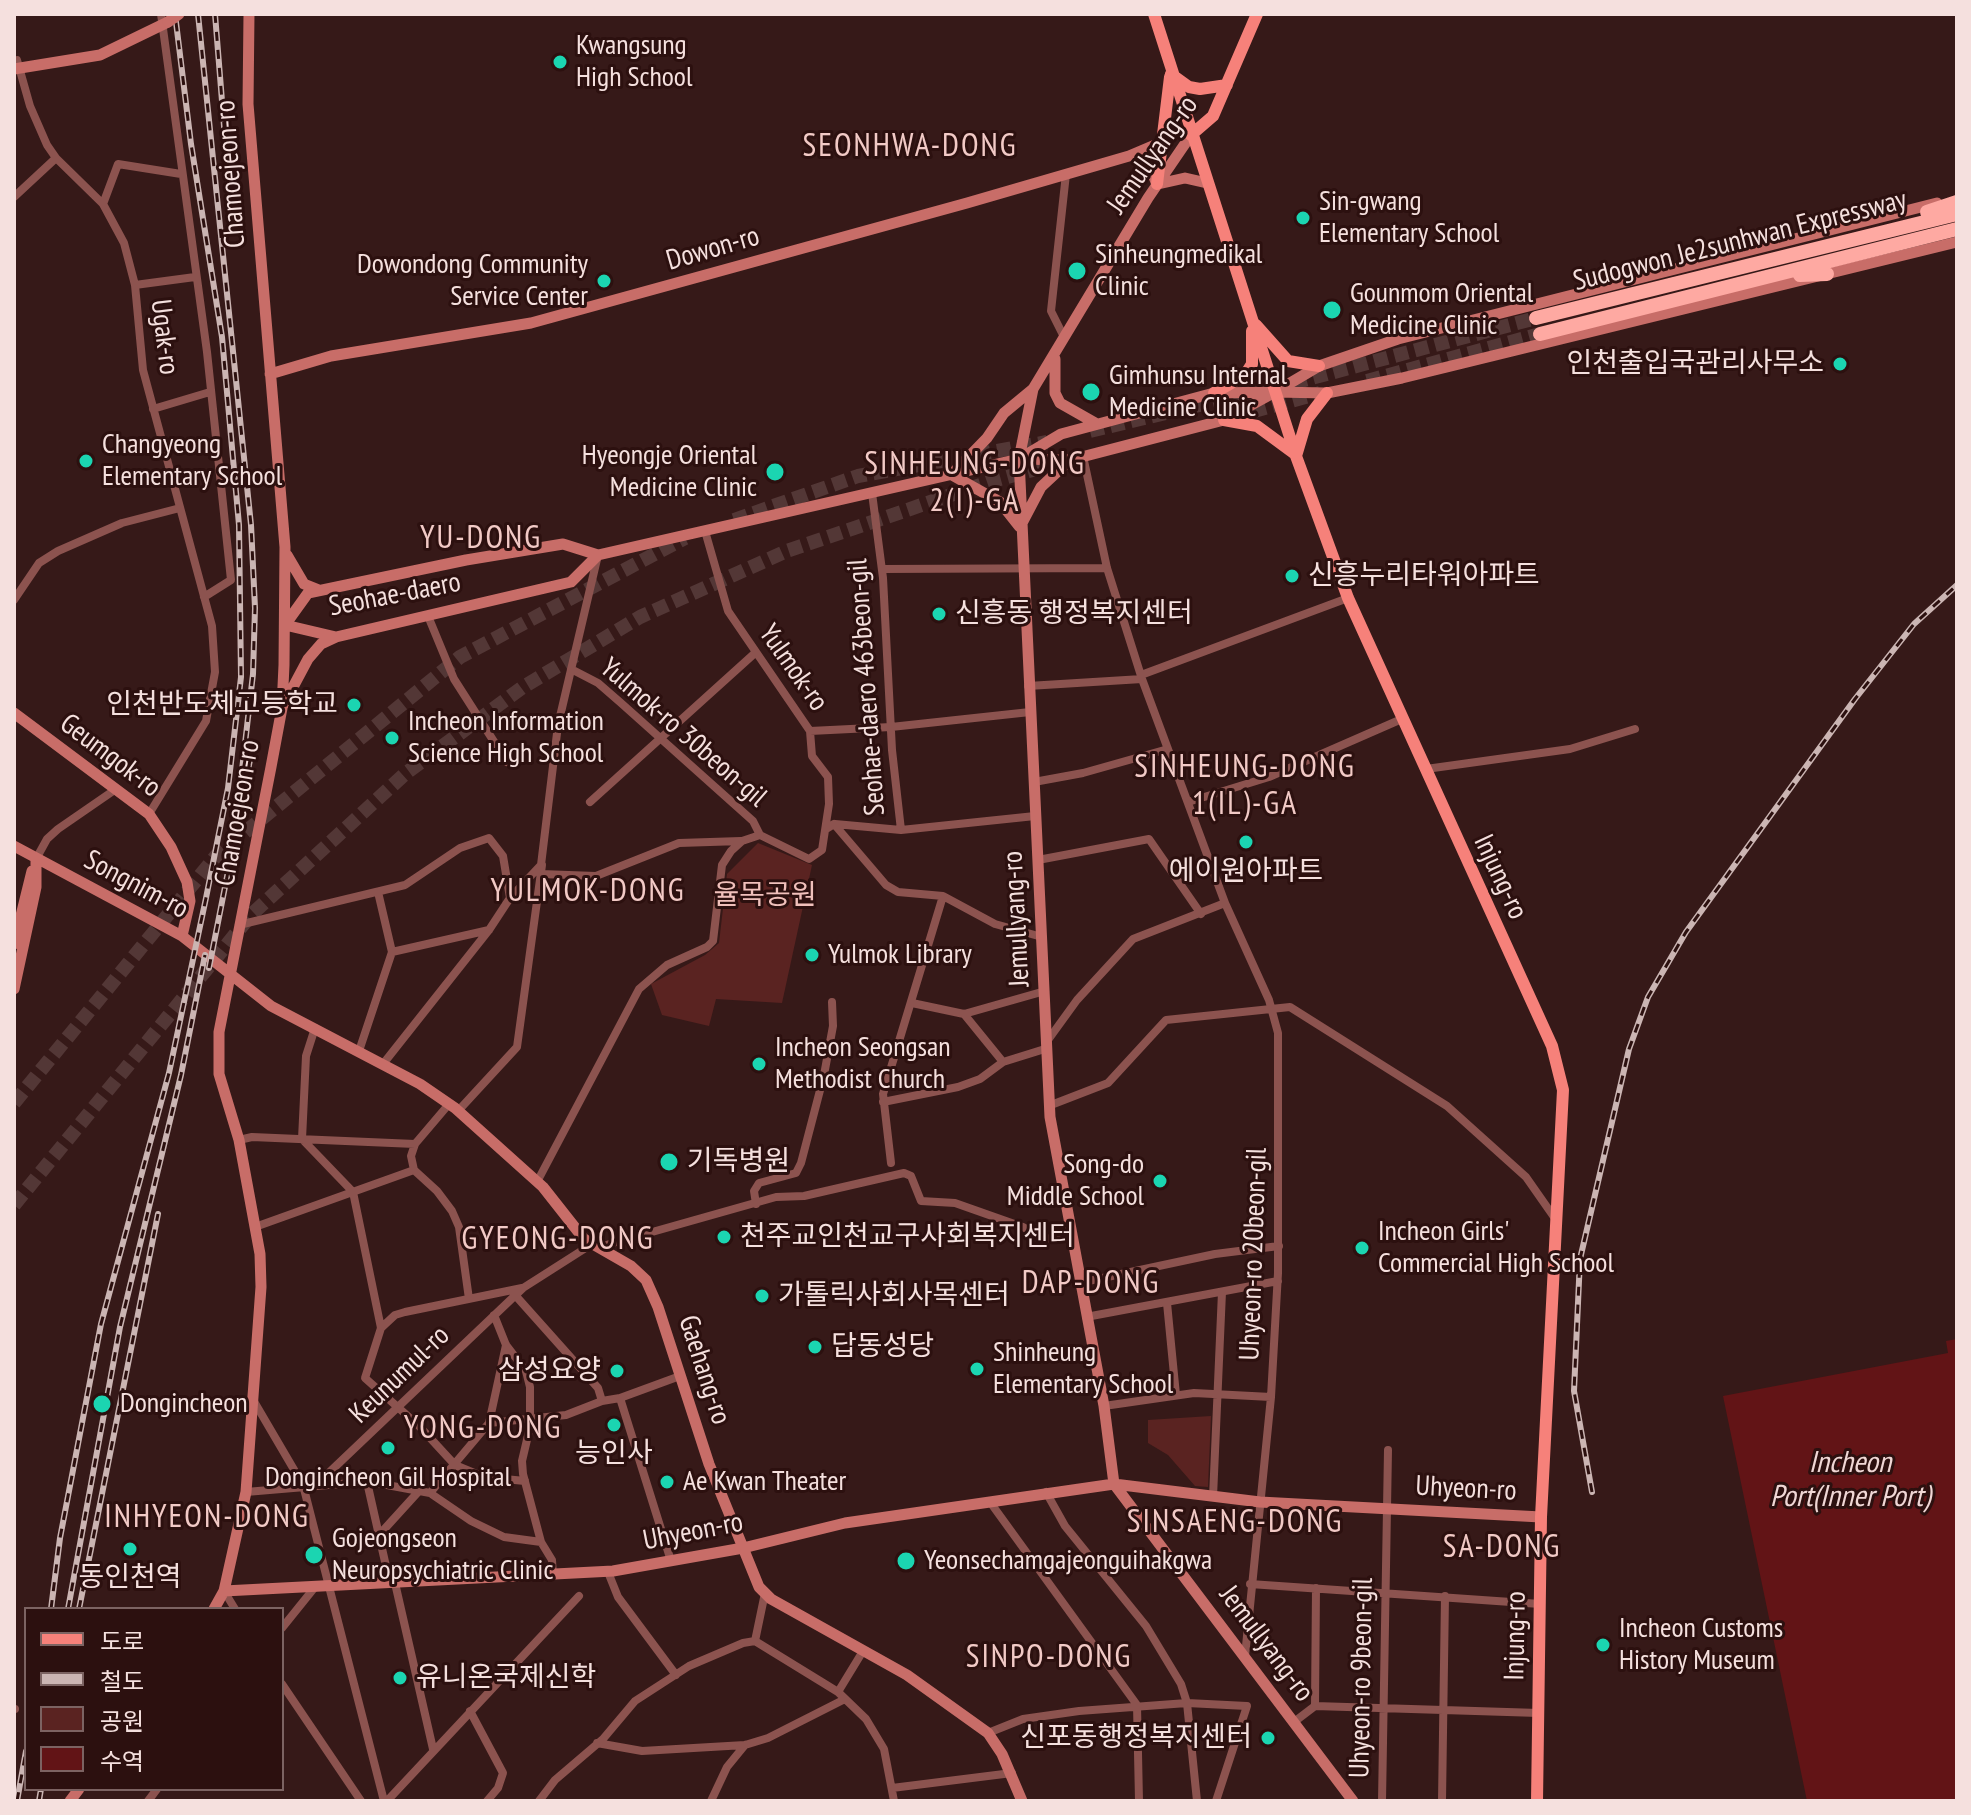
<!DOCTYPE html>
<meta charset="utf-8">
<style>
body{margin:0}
#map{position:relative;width:1971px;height:1815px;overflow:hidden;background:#361918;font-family:"PT Sans Narrow","Noto Sans KR",sans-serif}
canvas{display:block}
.frame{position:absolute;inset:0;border:16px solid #f5e0de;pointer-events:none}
.legend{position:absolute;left:24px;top:1607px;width:260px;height:184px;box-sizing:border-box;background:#2c100f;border:2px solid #7c6362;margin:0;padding:10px 14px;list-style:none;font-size:24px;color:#f5e0de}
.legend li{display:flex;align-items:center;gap:16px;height:40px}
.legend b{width:40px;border:2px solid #7c6362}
</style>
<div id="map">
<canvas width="1971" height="1815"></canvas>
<div class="frame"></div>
<ul class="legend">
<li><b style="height:10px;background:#f6817a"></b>도로</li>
<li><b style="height:10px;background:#cbb5b3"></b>철도</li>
<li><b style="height:22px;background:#5a2321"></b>공원</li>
<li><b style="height:22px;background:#621416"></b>수역</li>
</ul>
</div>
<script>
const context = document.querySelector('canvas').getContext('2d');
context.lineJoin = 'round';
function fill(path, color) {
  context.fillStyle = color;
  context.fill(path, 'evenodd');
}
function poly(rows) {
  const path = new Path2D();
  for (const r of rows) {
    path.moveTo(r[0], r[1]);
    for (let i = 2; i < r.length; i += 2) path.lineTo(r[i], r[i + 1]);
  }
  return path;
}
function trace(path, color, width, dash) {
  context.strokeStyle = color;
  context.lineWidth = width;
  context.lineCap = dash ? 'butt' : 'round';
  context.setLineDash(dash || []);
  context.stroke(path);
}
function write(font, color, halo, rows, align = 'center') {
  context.font = font + ' "PT Sans Narrow","Noto Sans KR",sans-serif';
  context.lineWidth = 6;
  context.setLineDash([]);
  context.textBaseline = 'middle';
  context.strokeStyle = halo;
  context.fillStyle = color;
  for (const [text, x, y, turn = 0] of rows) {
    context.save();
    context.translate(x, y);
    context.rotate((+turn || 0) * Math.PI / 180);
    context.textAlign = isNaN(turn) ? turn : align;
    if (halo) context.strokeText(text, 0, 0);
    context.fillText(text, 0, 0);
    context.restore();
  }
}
const green = poly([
 [758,843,812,865,782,1003,716,999,709,1026,662,1015,651,984,705,955,719,943,727,874],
 [1211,1416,1208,1487,1195,1486,1168,1455,1148,1443,1148,1420]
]);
const water = poly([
 [1957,1339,1957,1801,1807,1801,1723,1396,1948,1353,1946,1341]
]);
const highwayTunnel = poly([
 [1367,381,1540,334],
 [1293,383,1536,318],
 [1232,417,1320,393],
 [1090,431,1245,394],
 [734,520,858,476,1047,442],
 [14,1103,216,856,460,657,685,538],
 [14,1205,251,915,406,773,523,687,640,617,787,551,989,482,1069,460]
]);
const street = poly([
 [161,14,207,352,231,580,204,597],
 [17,60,30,106,47,145,56,158,103,204,124,243,135,285,143,370,212,626,215,672,206,721,149,814],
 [14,197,56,158],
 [103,204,118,164,181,174],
 [135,285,195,277],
 [1064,337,1051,311,1066,174],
 [153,409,210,392],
 [1083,456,1107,568,1142,679,1225,903,1269,1000,1278,1033,1278,1273,1271,1397,1245,1656],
 [872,493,883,578,892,750,901,830],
 [882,569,1107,568],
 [14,600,39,563,58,551,122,523,180,508],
 [428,616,454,679,507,762],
 [571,669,598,683,621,703,753,821,760,835],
 [1141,675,1348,598],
 [1028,686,1142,679],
 [810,731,891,727,1030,712],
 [1426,769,1570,749,1635,729],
 [1034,782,1083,773,1168,749],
 [590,802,755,653],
 [1188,802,1269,777,1404,718],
 [835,824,901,830,1035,816],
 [826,829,834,824,886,885,898,892,943,896,995,924,1042,937],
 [36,859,47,839,58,829,116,789],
 [1038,860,1149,839,1201,914],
 [541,874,596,876,679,843,741,841],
 [243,924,405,885,460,848,489,838,503,856,510,898],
 [392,952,489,930],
 [912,1003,964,1014,1045,991],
 [315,1028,306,1056,302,1139,353,1192],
 [1048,1040,1077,1000,1133,939,1225,903],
 [359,1051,392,952,378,892],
 [1003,1062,1048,1048],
 [383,1064,489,930,510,898,541,865,558,725,598,555],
 [883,1102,958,1087,980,1079,1003,1062,964,1014],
 [1051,1105,1108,1083,1166,1020,1290,1007,1447,1106,1526,1177,1554,1217],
 [458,1111,517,1047,542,865],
 [239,1140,252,1137,415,1144],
 [891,1163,883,1094,943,896],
 [414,1170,437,1191,452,1211,459,1227,469,1299],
 [414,1170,411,1156,415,1144,449,1104],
 [537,1182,639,989,667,965,707,947,713,941,722,865,731,851,742,841,760,835,809,859,822,850,829,804,828,777,812,756,810,731,728,611,705,531],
 [353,1192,381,1328,365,1378,420,1427,455,1465,484,1477,525,1481],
 [756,1204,754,1191,759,1183,796,1173,801,1163,824,1075,833,1026,832,1002],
 [255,1227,414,1170],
 [599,1247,776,1197,804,1196,904,1173,911,1176,921,1201,955,1203,1023,1227,1045,1239,1070,1235],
 [1079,1283,1215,1254,1279,1246],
 [515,1295,598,1388,602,1401],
 [1167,1303,1176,1395],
 [494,1315,506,1345,526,1371,530,1387,530,1427,522,1461,523,1474,541,1542,552,1560,553,1575],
 [1086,1317,1278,1281],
 [381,1328,395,1315,405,1312,522,1288],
 [252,1398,303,1485,384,1801],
 [620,1398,680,1376],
 [1104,1406,1194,1393,1271,1397],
 [489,1423,566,1415,602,1401,620,1398,671,1561],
 [367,1482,390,1584],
 [317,1484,523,1288,592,1244],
 [246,1492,364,1482,387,1485,430,1493,471,1521,504,1537,541,1542],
 [1046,1492,1065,1526,1146,1626,1181,1684,1187,1703,1197,1801],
 [430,1493,489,1423,506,1345],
 [1213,1497,1222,1292],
 [990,1502,1137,1705,1139,1801],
 [379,1535,419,1491],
 [608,1572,618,1597,676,1675],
 [395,1583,433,1749],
 [1250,1584,1540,1604],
 [224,1591,235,1609],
 [282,1628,315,1587],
 [755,1641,838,1692,866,1719,884,1749,894,1801],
 [755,1641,765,1593],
 [282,1684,361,1801],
 [838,1692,863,1651],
 [1315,1706,1316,1588],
 [14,1709,15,1709],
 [470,1711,503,1773,498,1788,487,1801],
 [1294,1722,1315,1706,1539,1713],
 [988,1733,1023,1719,1079,1711,1187,1703,1247,1706,1216,1801],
 [597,1743,642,1751,745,1745,768,1738,845,1699],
 [892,1788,1012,1773],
 [148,1801,157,1789],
 [387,1801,579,1596],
 [539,1801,555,1780,603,1739,635,1701,689,1666,743,1643,755,1641],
 [711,1801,727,1767,745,1745],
 [1382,1801,1388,1450],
 [1442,1801,1445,1596]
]);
const secondary = poly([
 [14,69,100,55,168,22],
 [1191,135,1148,198,1033,389,1019,459,1050,1117,1104,1406,1114,1484,1353,1801],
 [1138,153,1148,162,1156,182],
 [1158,184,1185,178,1207,183],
 [1055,359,1055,393,1060,403,1097,424],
 [270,374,331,356,531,323,967,203,1129,156,1162,142],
 [1019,459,1061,434,1214,393,1275,392,1319,366,1398,339,1937,203],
 [952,474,987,438,1004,413,1033,389],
 [952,475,1000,502,1019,526],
 [1020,527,1041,487,1070,460],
 [287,555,304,584,319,590],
 [285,625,308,593,466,560,563,544,598,555,1019,459,1070,460,1224,420,1275,392,1327,393,1402,378,1957,242],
 [285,625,336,637,571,582,598,555],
 [284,704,308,659,321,644,336,637],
 [14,713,149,814,171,847,187,882,190,901,182,936],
 [14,846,182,936,271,1006,420,1084,455,1108,543,1187,584,1239,631,1266,646,1280,658,1307,709,1464,759,1587,771,1599,907,1675,988,1733,1002,1754,1022,1801],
 [14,944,32,871],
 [14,989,36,887,36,859],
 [224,1591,613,1571,743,1548,845,1523,1114,1484,1260,1502,1541,1517],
 [214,1609,224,1591,246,1492,261,1287,260,1254,239,1140,219,1074,219,1032,271,767,282,708,284,665,285,547,248,104,249,14],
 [70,1801,79,1789]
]);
const primary = poly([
 [1154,14,1296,456,1348,598,1552,1046,1563,1090,1541,1517,1537,1801],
 [1171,74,1189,87,1200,89,1227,85],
 [1191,135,1213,116,1257,14],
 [1157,184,1170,77],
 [1256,325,1288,361,1319,366],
 [1214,393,1245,375,1252,364,1252,331],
 [1224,420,1257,426,1295,454],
 [1296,456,1307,419,1327,393]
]);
const highway = poly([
 [1927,212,1957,202],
 [1800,275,1827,274],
 [1536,318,1957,214],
 [1540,334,1957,229]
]);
const rail = poly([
 [198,14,251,525,255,608,253,674,242,770],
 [215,14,231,213],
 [209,968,250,760],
 [1592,1492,1574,1391,1580,1259,1629,1049,1648,997,1686,932,1855,699,1914,624,1957,585],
 [51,1609,60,1538,101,1324,169,1073,206,898,228,788,241,677,239,525,222,337,191,144,175,14],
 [68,1609,120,1327,181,1075,205,955],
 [79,1609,158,1214],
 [17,1801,26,1751],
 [39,1801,41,1789]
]);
const secondaryBridge = poly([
 [168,22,179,14]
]);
const markers = [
 [560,62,8,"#1bd5b1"],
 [1303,218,8,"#1bd5b1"],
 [1077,271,10,"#1bd5b1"],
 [604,281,8,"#1bd5b1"],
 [1332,310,10,"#1bd5b1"],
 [1840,364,8,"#1bd5b1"],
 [1091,392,10,"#1bd5b1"],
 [86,461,8,"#1bd5b1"],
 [775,472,10,"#1bd5b1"],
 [1292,576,8,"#1bd5b1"],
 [939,614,8,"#1bd5b1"],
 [354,705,8,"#1bd5b1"],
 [392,738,8,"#1bd5b1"],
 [1246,842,8,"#1bd5b1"],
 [812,955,8,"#1bd5b1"],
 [759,1064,8,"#1bd5b1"],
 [669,1162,10,"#1bd5b1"],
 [1160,1181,8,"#1bd5b1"],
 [724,1237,8,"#1bd5b1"],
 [1362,1248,8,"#1bd5b1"],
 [762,1296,8,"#1bd5b1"],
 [815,1347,8,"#1bd5b1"],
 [977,1369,8,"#1bd5b1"],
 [617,1371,8,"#1bd5b1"],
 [102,1404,10,"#1bd5b1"],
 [614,1425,8,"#1bd5b1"],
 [388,1448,8,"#1bd5b1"],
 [667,1482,8,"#1bd5b1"],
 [130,1549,8,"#1bd5b1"],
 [314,1555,10,"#1bd5b1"],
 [906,1561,10,"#1bd5b1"],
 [1603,1645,8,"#1bd5b1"],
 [400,1678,8,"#1bd5b1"],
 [1268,1738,8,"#1bd5b1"]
];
const poiNames = [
 ["Kwangsung",576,46],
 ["High School",576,78],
 ["Sin-gwang",1319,202],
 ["Elementary School",1319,234],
 ["Sinheungmedikal",1095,255],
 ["Clinic",1095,287],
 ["Dowondong Community",588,265,"right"],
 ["Service Center",588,297,"right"],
 ["Gounmom Oriental",1350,294],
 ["Medicine Clinic",1350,326],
 ["인천출입국관리사무소",1824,364,"right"],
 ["Gimhunsu Internal",1109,376],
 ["Medicine Clinic",1109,408],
 ["Changyeong",102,445],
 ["Elementary School",102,477],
 ["Hyeongje Oriental",757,456,"right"],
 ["Medicine Clinic",757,488,"right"],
 ["신흥누리타워아파트",1308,576],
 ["신흥동 행정복지센터",955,614],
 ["인천반도체고등학교",338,705,"right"],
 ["Incheon Information",408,722],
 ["Science High School",408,754],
 ["에이원아파트",1246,872,"center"],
 ["Yulmok Library",828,955],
 ["Incheon Seongsan",775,1048],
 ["Methodist Church",775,1080],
 ["기독병원",687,1162],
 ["Song-do",1144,1165,"right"],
 ["Middle School",1144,1197,"right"],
 ["Incheon Girls'",1378,1232],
 ["Commercial High School",1378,1264],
 ["천주교인천교구사회복지센터",740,1237],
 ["가톨릭사회사목센터",778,1296],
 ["답동성당",831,1347],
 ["Shinheung",993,1353],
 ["Elementary School",993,1385],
 ["삼성요양",601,1371,"right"],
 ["Dongincheon",120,1404],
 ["능인사",614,1454,"center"],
 ["Dongincheon Gil Hospital",388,1478,"center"],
 ["Ae Kwan Theater",683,1482],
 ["Gojeongseon",332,1539],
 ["Neuropsychiatric Clinic",332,1571],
 ["Yeonsechamgajeonguihakgwa",924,1561],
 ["동인천역",130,1578,"center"],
 ["Incheon Customs",1619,1629],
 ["History Museum",1619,1661],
 ["유니온국제신학",416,1678],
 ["신포동행정복지센터",1252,1738,"right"]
];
const streetNames = [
 ["Jemullyang-ro",1153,155,-55],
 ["Chamoejeon-ro",231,174,-94],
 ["Sudogwon Je2sunhwan Expressway",1740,241,-14],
 ["Dowon-ro",713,249,-16],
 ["Ugak-ro",164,337,83],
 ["Seohae-daero",395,595,-11],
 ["Yulmok-ro",793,668,55],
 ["Seohae-daero 463beon-gil",867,687,-94],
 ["Yulmok-ro 30beon-gil",683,733,41],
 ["Geumgok-ro",110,756,37],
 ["Chamoejeon-ro",238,813,-80],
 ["Injung-ro",1500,877,65],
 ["Songnim-ro",136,885,28],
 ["Jemullyang-ro",1017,919,-93],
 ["Uhyeon-ro 20beon-gil",1254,1254,-88],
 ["Gaehang-ro",704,1370,72],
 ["Keunumul-ro",400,1375,-44],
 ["Uhyeon-ro",1466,1489,3],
 ["Uhyeon-ro",693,1532,-11],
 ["Injung-ro",1516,1636,-89],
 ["Jemullyang-ro",1266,1644,53],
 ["Uhyeon-ro 9beon-gil",1362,1678,-89]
];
const parkNames = [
 ["율목공원",765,896]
];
const waterNames = [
 ["Incheon",1850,1463],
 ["Port(Inner Port)",1850,1497]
];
const quarterNames = [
 ["SEONHWA-DONG",910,147],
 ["SINHEUNG-DONG",975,465],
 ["2(I)-GA",975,502],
 ["YU-DONG",481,539],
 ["SINHEUNG-DONG",1245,768],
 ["1(IL)-GA",1245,805],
 ["YULMOK-DONG",588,892],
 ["GYEONG-DONG",558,1240],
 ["DAP-DONG",1091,1284],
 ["YONG-DONG",483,1429],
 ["INHYEON-DONG",207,1518],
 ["SINSAENG-DONG",1235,1523],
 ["SA-DONG",1502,1548],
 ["SINPO-DONG",1049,1658]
];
fill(green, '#5a2321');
fill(water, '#621416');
trace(highwayTunnel, '#533736', 14, [14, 7]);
trace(street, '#8c534f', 8);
trace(secondary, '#c86d68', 11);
trace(primary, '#f6817a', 12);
trace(highway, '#fea9a2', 14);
trace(rail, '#cbb5b3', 6);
trace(rail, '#2c100f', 3, [9]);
trace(secondaryBridge, '#c86d68', 11);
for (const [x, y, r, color] of markers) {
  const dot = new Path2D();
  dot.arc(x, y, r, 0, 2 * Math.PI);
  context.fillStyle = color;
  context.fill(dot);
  trace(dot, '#2c100f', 3);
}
write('28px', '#f5e0de', '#2c100f', poiNames, 'left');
write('28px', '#f5e0de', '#2c100f', streetNames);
write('28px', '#f0c0bb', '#2c100f', parkNames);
write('italic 30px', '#f0d7d5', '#2c100f', waterNames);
context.letterSpacing = '2px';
write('32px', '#f2cac6', '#2c100f', quarterNames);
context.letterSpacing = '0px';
</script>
